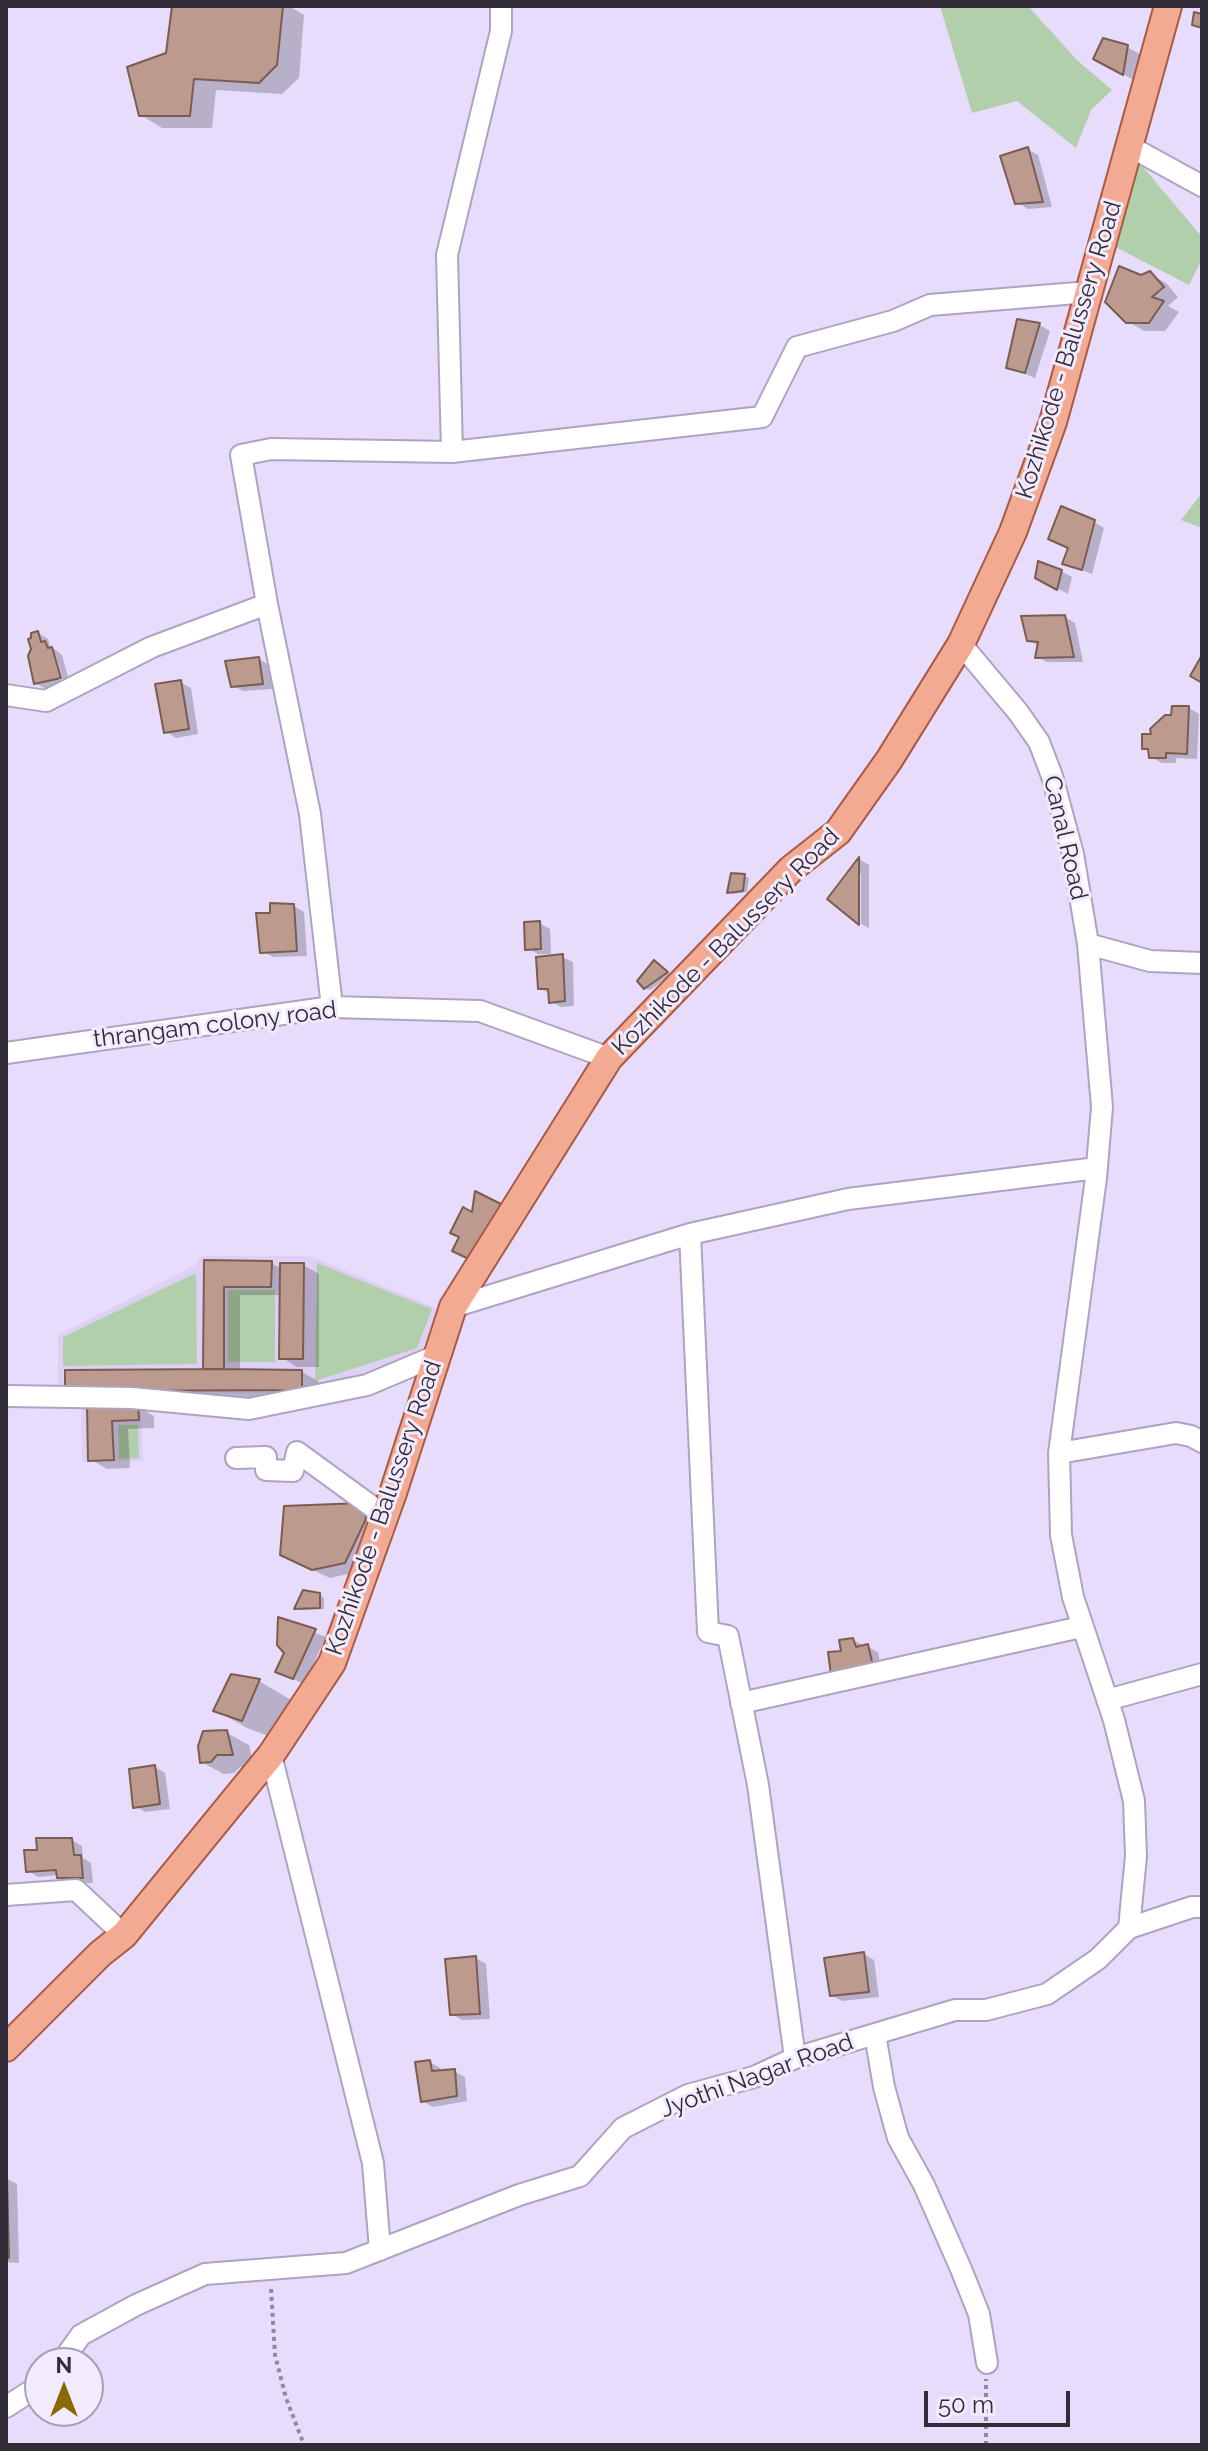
<!DOCTYPE html>
<style>
body{margin:0}
#map{position:relative;width:1208px;height:2451px;overflow:hidden;background:#e7dcfb;font-family:Raleway,sans-serif}
canvas{display:block}
.frame{position:absolute;inset:0;border:8px solid #312c38;pointer-events:none}
.north{position:absolute;left:24px;top:2347px;width:80px;height:80px;box-sizing:border-box;background:#f2ebfe;border:2px solid #a59faf;border-radius:50%;rotate:0deg;font-size:22px;font-weight:700;line-height:32px;text-align:center;color:#312c38}
.north::after{content:'';display:block;margin:auto;width:28px;height:36px;background:#886906;clip-path:polygon(50% 0,100% 100%,50% 72%,0 100%)}
.scale{position:absolute;left:924px;top:2391px;width:146px;height:36px;box-sizing:border-box;border:4px solid #312c38;border-top:0;padding-left:10px;font-size:24px;line-height:28px;white-space:nowrap;color:#312c38;-webkit-text-stroke:6px #f2ebfe;paint-order:stroke}
</style>
<div id="map">
<canvas width="1208" height="2451"></canvas>
<div class="frame"></div>
<div class="north">N</div>
<div class="scale">50 m</div>
</div>
<script>
const context = document.querySelector('canvas').getContext('2d');
context.lineJoin = 'round';
function fill(path, color) {
  context.fillStyle = color;
  context.fill(path, 'evenodd');
}
function poly(rows) {
  const path = new Path2D();
  for (const r of rows) {
    path.moveTo(r[0], r[1]);
    for (let i = 2; i < r.length; i += 2) path.lineTo(r[i], r[i + 1]);
  }
  return path;
}
function trace(path, color, width, dash) {
  context.strokeStyle = color;
  context.lineWidth = width;
  context.lineCap = dash ? 'butt' : 'round';
  context.setLineDash(dash || []);
  context.stroke(path);
}
function write(font, color, halo, rows, align = 'center') {
  context.font = font + ' Raleway,sans-serif';
  context.lineWidth = 6;
  context.setLineDash([]);
  context.textBaseline = 'middle';
  context.strokeStyle = halo;
  context.fillStyle = color;
  for (const [text, x, y, turn = 0] of rows) {
    context.save();
    context.translate(x, y);
    context.rotate((+turn || 0) * Math.PI / 180);
    context.textAlign = isNaN(turn) ? turn : align;
    if (halo) context.strokeText(text, 0, 0);
    context.fillText(text, 0, 0);
    context.restore();
  }
}
const built = poly([
 [202,1256,310,1256,439,1309,421,1352,312,1393,58,1395,58,1335,194,1266],
 [141,1402,143,1461,82,1462,81,1403]
]);
const green = poly([
 [940,6,1028,6,1077,60,1112,90,1091,110,1076,148,1017,101,972,113],
 [1138,161,1202,237,1202,259,1189,285,1098,238],
 [1202,493,1202,528,1181,520],
 [317,1263,432,1309,417,1348,315,1381],
 [196,1273,197,1364,63,1366,63,1337],
 [228,1290,275,1290,275,1362,228,1362],
 [118,1425,138,1425,139,1458,119,1459]
]);
const shadow = poly([
 [174,6,289,6,304,15,299,78,282,94,216,90,212,128,162,128,141,115,168,55],
 [1127,47,1149,59,1145,86,1117,71],
 [1027,149,1038,155,1052,207,1028,209,1017,202],
 [1150,274,1166,283,1178,297,1168,306,1179,312,1165,331,1144,331,1127,321,1141,277],
 [1018,321,1040,325,1050,331,1035,378,1009,367],
 [1094,522,1104,528,1092,574,1064,563],
 [1061,571,1072,577,1068,594,1037,577],
 [1065,617,1075,623,1083,662,1047,662,1037,657,1039,646,1029,640],
 [38,633,48,639,61,686,46,689,35,683],
 [53,648,62,655,70,684,65,685],
 [259,659,269,665,272,689,243,691,232,685],
 [180,682,191,688,198,734,176,738,166,731],
 [1189,708,1199,714,1197,759,1176,758,1176,763,1162,763,1151,757,1150,751,1144,748,1154,736],
 [859,859,869,865,869,928,861,924,861,874,830,899],
 [744,876,749,878,747,892,733,894,729,892],
 [294,906,304,912,307,956,273,957,262,951,272,915],
 [539,923,550,929,551,954,538,954,527,948],
 [562,957,573,962,574,1006,561,1007,550,1001,550,994,540,988],
 [659,965,671,975,650,990,645,988],
 [206,1262,271,1263,282,1269,303,1265,319,1274,319,1367,297,1367,281,1357,281,1295,240,1295,240,1371,302,1372,318,1381,318,1399,83,1399,205,1371],
 [138,1407,154,1416,154,1428,128,1429,130,1468,107,1469,90,1459,89,1409],
 [285,1507,378,1514,361,1571,330,1578,298,1563],
 [319,1595,324,1598,324,1609,301,1610,297,1608],
 [280,1620,326,1637,304,1684,288,1677,287,1652],
 [853,1640,878,1652,882,1671,844,1652],
 [232,1676,259,1681,291,1700,274,1738,247,1728,215,1710],
 [227,1733,249,1745,254,1767,240,1767,234,1773,223,1774,202,1762],
 [155,1767,165,1773,170,1809,145,1812,135,1806],
 [72,1840,82,1846,83,1858,91,1863,93,1883,70,1883,59,1875,38,1877,28,1871,40,1852],
 [864,1954,874,1960,879,1997,842,2001,831,1995],
 [476,1958,486,1964,490,2019,462,2020,452,2014],
 [430,2062,440,2068,441,2072,454,2071,465,2077,467,2101,433,2107,422,2101],
 [6,2178,17,2184,19,2263,6,2262]
]);
const building = poly([
 [172,6,283,6,277,65,259,83,194,79,190,116,139,116,127,67,166,53,172,6],
 [1194,12,1202,14,1202,28,1192,25,1194,12],
 [1103,38,1128,45,1123,75,1093,59,1103,38],
 [1028,147,1043,202,1015,204,1000,156,1028,147],
 [1119,266,1141,275,1150,271,1164,287,1152,297,1164,301,1149,323,1126,323,1105,302,1119,266],
 [1017,319,1040,323,1025,373,1006,368,1017,319],
 [1061,506,1095,520,1082,570,1062,564,1068,548,1048,539,1061,506],
 [1038,561,1062,570,1057,590,1035,578,1038,561],
 [1065,615,1074,657,1035,658,1038,642,1027,641,1021,616,1065,615],
 [38,631,41,642,45,641,48,648,52,647,61,678,34,684,28,656,31,649,28,639,31,638,31,633,38,631],
 [1202,655,1202,683,1190,676,1202,655],
 [259,657,263,684,231,687,225,661,259,657],
 [181,680,189,729,164,733,155,684,181,680],
 [1172,706,1189,706,1187,754,1166,753,1166,758,1149,758,1148,749,1142,749,1142,734,1151,734,1150,729,1165,715,1171,715,1172,706],
 [859,857,859,925,827,899,859,857],
 [731,873,745,874,743,891,727,893,731,873],
 [270,903,294,904,297,951,260,953,256,913,270,913,270,903],
 [540,921,541,949,525,950,524,922,540,921],
 [563,954,565,1001,549,1003,548,989,538,989,536,957,563,954],
 [654,960,668,972,644,989,637,981,654,960],
 [475,1191,501,1204,473,1261,452,1251,459,1237,450,1233,463,1207,472,1212,475,1191],
 [204,1260,272,1261,271,1287,224,1287,224,1369,203,1369,204,1260],
 [280,1263,304,1263,303,1359,279,1359,280,1263],
 [224,1369,302,1370,302,1390,65,1391,65,1370,224,1369],
 [138,1405,139,1420,112,1421,114,1460,88,1461,87,1407,138,1405],
 [362,1503,366,1519,345,1563,312,1570,280,1555,284,1506,362,1503],
 [303,1590,320,1593,320,1608,294,1609,303,1590],
 [278,1617,316,1629,293,1679,275,1672,284,1653,277,1645,278,1617],
 [853,1638,856,1647,868,1644,873,1666,831,1675,828,1652,841,1651,839,1640,853,1638],
 [231,1674,260,1679,242,1721,213,1711,231,1674],
 [227,1730,233,1755,217,1755,211,1762,200,1763,198,1746,203,1731,227,1730],
 [155,1765,160,1804,133,1808,129,1769,155,1765],
 [36,1838,72,1838,74,1855,81,1855,83,1878,57,1878,56,1870,26,1872,24,1850,37,1850,36,1838],
 [864,1952,869,1992,830,1996,824,1958,864,1952],
 [476,1956,480,2014,450,2015,445,1959,476,1956],
 [430,2060,432,2071,455,2069,457,2096,421,2102,415,2062,430,2060],
 [6,2176,7,2176,9,2258,6,2258,6,2176]
]);
const path = poly([
 [271,2289,275,2355,286,2398,304,2445],
 [986,2445,986,2379]
]);
const minor = poly([
 [1129,146,1202,186],
 [452,452,447,255,501,31,501,6],
 [961,644,1018,712,1039,742,1052,776,1073,854,1088,944,1150,961,1202,963],
 [6,695,46,701,152,647,267,604],
 [1088,944,1102,1107,1096,1178,1059,1453,1061,1535,1073,1597,1114,1720,1134,1801,1136,1856,1129,1928],
 [332,1007,310,814,267,604,241,455,271,449,452,452,762,417,797,347,893,321,930,305,1089,292],
 [6,1053,332,1007,480,1011,609,1058],
 [690,1234,848,1199,1097,1168],
 [453,1307,690,1234,708,1632,728,1636,758,1785,795,2058],
 [8,1396,132,1398,249,1409,367,1385,438,1355],
 [1059,1453,1176,1433,1191,1436,1202,1442],
 [236,1458,266,1457,266,1470,293,1471,297,1452,385,1516],
 [1107,1700,1202,1674],
 [741,1703,1081,1627],
 [271,1755,373,2163,380,2250],
 [6,1895,76,1890,124,1935],
 [875,2034,884,2087,898,2138,924,2185,961,2269,979,2314,987,2363],
 [61,2363,81,2335,136,2305,205,2274,346,2263,519,2195,580,2176,623,2128,688,2095,754,2077,795,2058,955,2010,986,2010,1047,1994,1098,1959,1129,1928,1192,1907,1202,1907],
 [6,2407,40,2385]
]);
const major = poly([
 [6,2048,100,1954,124,1935,271,1755,332,1663,393,1493,453,1307,609,1058,791,869,838,832,889,760,961,644,1013,532,1053,422,1168,6]
]);
const streetNames = [
 ["Kozhikode - Balussery Road",1069,350,-73],
 ["Canal Road",1065,838,77],
 ["Kozhikode - Balussery Road",726,942,-45],
 ["thrangam colony road",215,1025,-7],
 ["Kozhikode - Balussery Road",384,1508,-71],
 ["Jyothi Nagar Road",757,2076,-20]
];
fill(built, '#ded0f5');
fill(green, '#b2cfab');
fill(shadow, '#0003');
fill(building, '#bc9b8e');
trace(building, '#7b5c51', 2);
trace(minor, '#aea3c0', 24);
trace(major, '#a95a44', 30);
trace(path, '#91889e', 4, [4, 4]);
trace(minor, '#fff', 20);
trace(major, '#f2ab92', 26);
write('24px', '#312c38', '#f2ebfe', streetNames);
</script>
